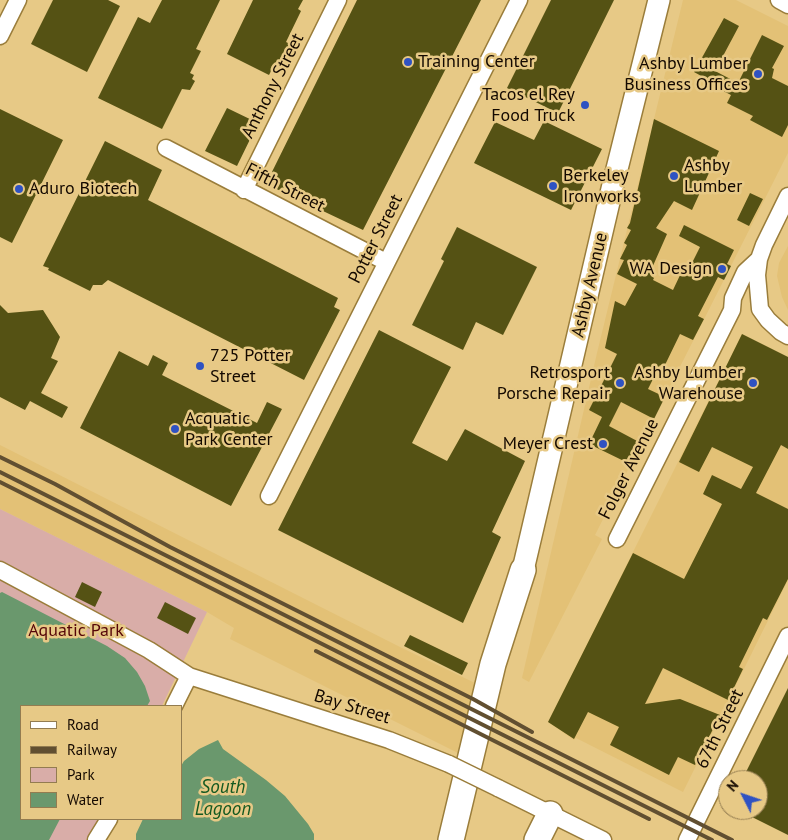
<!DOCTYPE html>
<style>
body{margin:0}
#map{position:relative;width:788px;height:840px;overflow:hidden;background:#e7c986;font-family:"PT Sans",sans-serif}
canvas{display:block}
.legend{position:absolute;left:20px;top:705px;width:162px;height:115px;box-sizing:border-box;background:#e7c986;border:1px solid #937c50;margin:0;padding:6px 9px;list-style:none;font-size:15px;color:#140900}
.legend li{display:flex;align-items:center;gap:10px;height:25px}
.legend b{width:25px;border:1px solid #937c50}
.north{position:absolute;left:718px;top:770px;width:50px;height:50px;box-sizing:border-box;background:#e7c986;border:1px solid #937c50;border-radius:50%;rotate:311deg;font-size:14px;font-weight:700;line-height:20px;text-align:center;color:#140900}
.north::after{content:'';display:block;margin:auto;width:18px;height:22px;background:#2f52c2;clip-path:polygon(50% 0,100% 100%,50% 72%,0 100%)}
</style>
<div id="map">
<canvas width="788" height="840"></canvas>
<ul class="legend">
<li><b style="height:6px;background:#fff"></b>Road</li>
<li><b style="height:6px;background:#614f31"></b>Railway</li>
<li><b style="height:14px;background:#d9ada8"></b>Park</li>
<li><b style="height:14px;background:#6a986d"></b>Water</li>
</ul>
<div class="north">N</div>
</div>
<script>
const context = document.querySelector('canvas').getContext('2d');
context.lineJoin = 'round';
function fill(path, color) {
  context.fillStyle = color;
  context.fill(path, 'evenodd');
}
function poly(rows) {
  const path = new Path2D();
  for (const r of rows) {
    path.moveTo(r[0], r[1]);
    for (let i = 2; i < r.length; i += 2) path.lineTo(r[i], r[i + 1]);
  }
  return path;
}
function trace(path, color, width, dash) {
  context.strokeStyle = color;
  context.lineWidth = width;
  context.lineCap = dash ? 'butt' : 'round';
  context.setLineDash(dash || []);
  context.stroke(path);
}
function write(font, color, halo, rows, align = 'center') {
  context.font = font + ' "PT Sans",sans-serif';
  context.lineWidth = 5;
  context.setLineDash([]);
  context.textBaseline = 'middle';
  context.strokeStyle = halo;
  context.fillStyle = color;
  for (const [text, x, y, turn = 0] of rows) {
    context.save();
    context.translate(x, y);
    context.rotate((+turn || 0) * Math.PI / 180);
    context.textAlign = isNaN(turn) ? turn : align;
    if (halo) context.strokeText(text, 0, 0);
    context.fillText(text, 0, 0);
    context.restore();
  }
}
const built = poly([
 [683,0,736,0,788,26,788,153,595,535,602,539,529,682,522,678,597,353],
 [788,246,788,310,782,297,777,276,779,263],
 [742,334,788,357,788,580,683,792,576,738,574,740,548,722],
 [0,445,402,648,477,684,460,754,230,639,234,628,207,612,0,509]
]);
const green = poly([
 [0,509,207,612,162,706,21,706,21,819,99,819,86,840,0,840]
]);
const water = poly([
 [2,592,107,646,125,658,137,672,145,686,150,701,147,706,21,706,21,819,60,819,49,840,0,840,0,593],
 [218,740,223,749,266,780,285,796,308,824,314,834,314,840,136,840,136,834,143,819,181,819,181,766,184,761,199,749]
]);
const building = poly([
 [53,0,108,0,120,6,87,72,31,44],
 [162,0,220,0,196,49,201,51,190,73,194,75,192,79,195,81,190,90,182,89,162,129,98,98,138,17,150,23],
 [253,0,303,0,298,9,301,11,286,42,296,47,285,70,274,65,269,75,227,54],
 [357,0,481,0,363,230,266,184],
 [551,0,614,0,558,113,507,88],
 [724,18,739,26,715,71,738,83,762,35,784,46,772,68,774,69,772,78,788,86,788,125,782,137,750,120,753,116,727,103,731,95,704,81,705,78,694,72],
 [227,108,258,123,237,166,205,151],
 [0,109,63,140,12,243,0,237],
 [654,119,719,151,692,210,674,201,656,228,667,234,652,268,654,269,651,276,654,278,653,280,673,290,682,271,687,273,700,247,679,236,684,225,734,250,727,264,731,266,724,280,718,277,698,316,704,319,693,340,680,334,664,367,660,365,648,389,665,397,654,419,621,402,609,426,639,442,628,463,589,444,602,417,589,410,617,354,605,348,615,301,625,306,637,284,617,274,624,260,620,259,627,245,624,243,631,230,627,228,630,223],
 [544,121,602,149,571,210,474,163,495,122,534,140],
 [105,141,162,170,148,200,338,298,334,307,340,310,304,380,108,280,102,285,93,285,90,291,48,270,49,268,43,266],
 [750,193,763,199,749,226,737,220],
 [457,227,537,267,503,335,476,322,463,350,412,325,444,261,441,259],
 [0,305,8,313,43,310,60,337,51,358,58,361,41,393,68,407,62,418,30,401,25,410,0,397],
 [379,330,451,367,412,443,447,461,465,429,525,461,492,532,501,537,463,623,278,530],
 [742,334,788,357,788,449,781,445,756,493,788,509,788,579,767,620,763,618,739,667,743,669,728,700,663,668,645,704,680,699,720,715,695,765,678,757,669,775,610,745,619,727,588,712,574,739,548,722,633,553,684,579,722,504,703,494,712,475,741,489,753,467,712,447,699,472,679,462],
 [119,351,148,366,153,355,168,363,162,375,257,423,267,402,282,409,231,506,80,428],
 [82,582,102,592,95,607,75,597],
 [165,602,196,618,188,634,157,618],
 [410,635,468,663,462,675,404,646],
 [788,688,788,835,738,810,758,810,758,780,742,780]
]);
const minor = poly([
 [779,0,788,5],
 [0,36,18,0],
 [166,148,386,262],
 [244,190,338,0],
 [788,196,764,245,759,259,757,275,760,309,768,320,781,332,788,336],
 [269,496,519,0],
 [617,539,732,310,733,298,745,272,759,259],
 [0,570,149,650,189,676,389,740,449,764],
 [174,706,189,676],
 [498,788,603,840],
 [96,840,109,819],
 [687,840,788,636]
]);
const major = poly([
 [523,570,612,189,659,0]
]);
const highway = poly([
 [451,840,493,664,523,570],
 [537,840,550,814]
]);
const rail = poly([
 [0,457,55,484,170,547,473,699,532,732],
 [0,472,732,840],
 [0,482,712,840],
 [316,651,649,819]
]);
const minorBridge = poly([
 [449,764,498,788]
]);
const markers = [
 [408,62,5,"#2f52c2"],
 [758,74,5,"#2f52c2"],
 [585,105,5,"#2f52c2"],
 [674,176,5,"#2f52c2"],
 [553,186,5,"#2f52c2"],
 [19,189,5,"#2f52c2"],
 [722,269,5,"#2f52c2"],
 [200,366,5,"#2f52c2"],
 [620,383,5,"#2f52c2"],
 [753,383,5,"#2f52c2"],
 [175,429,5,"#2f52c2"],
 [603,444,5,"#2f52c2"]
];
const poiNames = [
 ["Training Center",418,62],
 ["Ashby Lumber",748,64,"right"],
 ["Business Offices",748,85,"right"],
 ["Tacos el Rey",575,95,"right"],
 ["Food Truck",575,116,"right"],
 ["Ashby",684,166],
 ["Lumber",684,187],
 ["Berkeley",563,176],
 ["Ironworks",563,197],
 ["Aduro Biotech",29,189],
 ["WA Design",712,269,"right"],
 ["725 Potter",210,356],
 ["Street",210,377],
 ["Retrosport",610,373,"right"],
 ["Porsche Repair",610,394,"right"],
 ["Ashby Lumber",743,373,"right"],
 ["Warehouse",743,394,"right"],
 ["Acquatic",185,419],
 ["Park Center",185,440],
 ["Meyer Crest",593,444,"right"]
];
const streetNames = [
 ["Anthony Street",273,86,-63],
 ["Fifth Street",285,188,27],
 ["Potter Street",376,239,-63],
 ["Ashby Avenue",590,285,-77],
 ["Folger Avenue",629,469,-63],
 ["Bay Street",352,707,17],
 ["67th Street",720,729,-64]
];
const parkNames = [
 ["Aquatic Park",76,631]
];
const waterNames = [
 ["South",223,788],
 ["Lagoon",223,810]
];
fill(built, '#e3c176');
fill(green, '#d9ada8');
fill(water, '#6a986d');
fill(building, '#555214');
trace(minor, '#9a7d3b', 19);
trace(major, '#9a7d3b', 24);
trace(highway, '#9a7d3b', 28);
trace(minor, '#fff', 16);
trace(major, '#fff', 21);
trace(highway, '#fff', 25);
trace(rail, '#614f31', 4);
trace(minorBridge, '#9a7d3b', 19, []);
trace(minorBridge, '#fff', 16);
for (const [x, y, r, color] of markers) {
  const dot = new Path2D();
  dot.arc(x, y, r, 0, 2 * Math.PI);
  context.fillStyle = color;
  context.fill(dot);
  trace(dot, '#e7c986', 2);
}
write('18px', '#140900', '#e7c986', poiNames, 'left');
write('18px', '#140900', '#e7c986', streetNames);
write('18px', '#550508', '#e7c986', parkNames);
write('italic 19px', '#145921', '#e7c986', waterNames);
</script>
